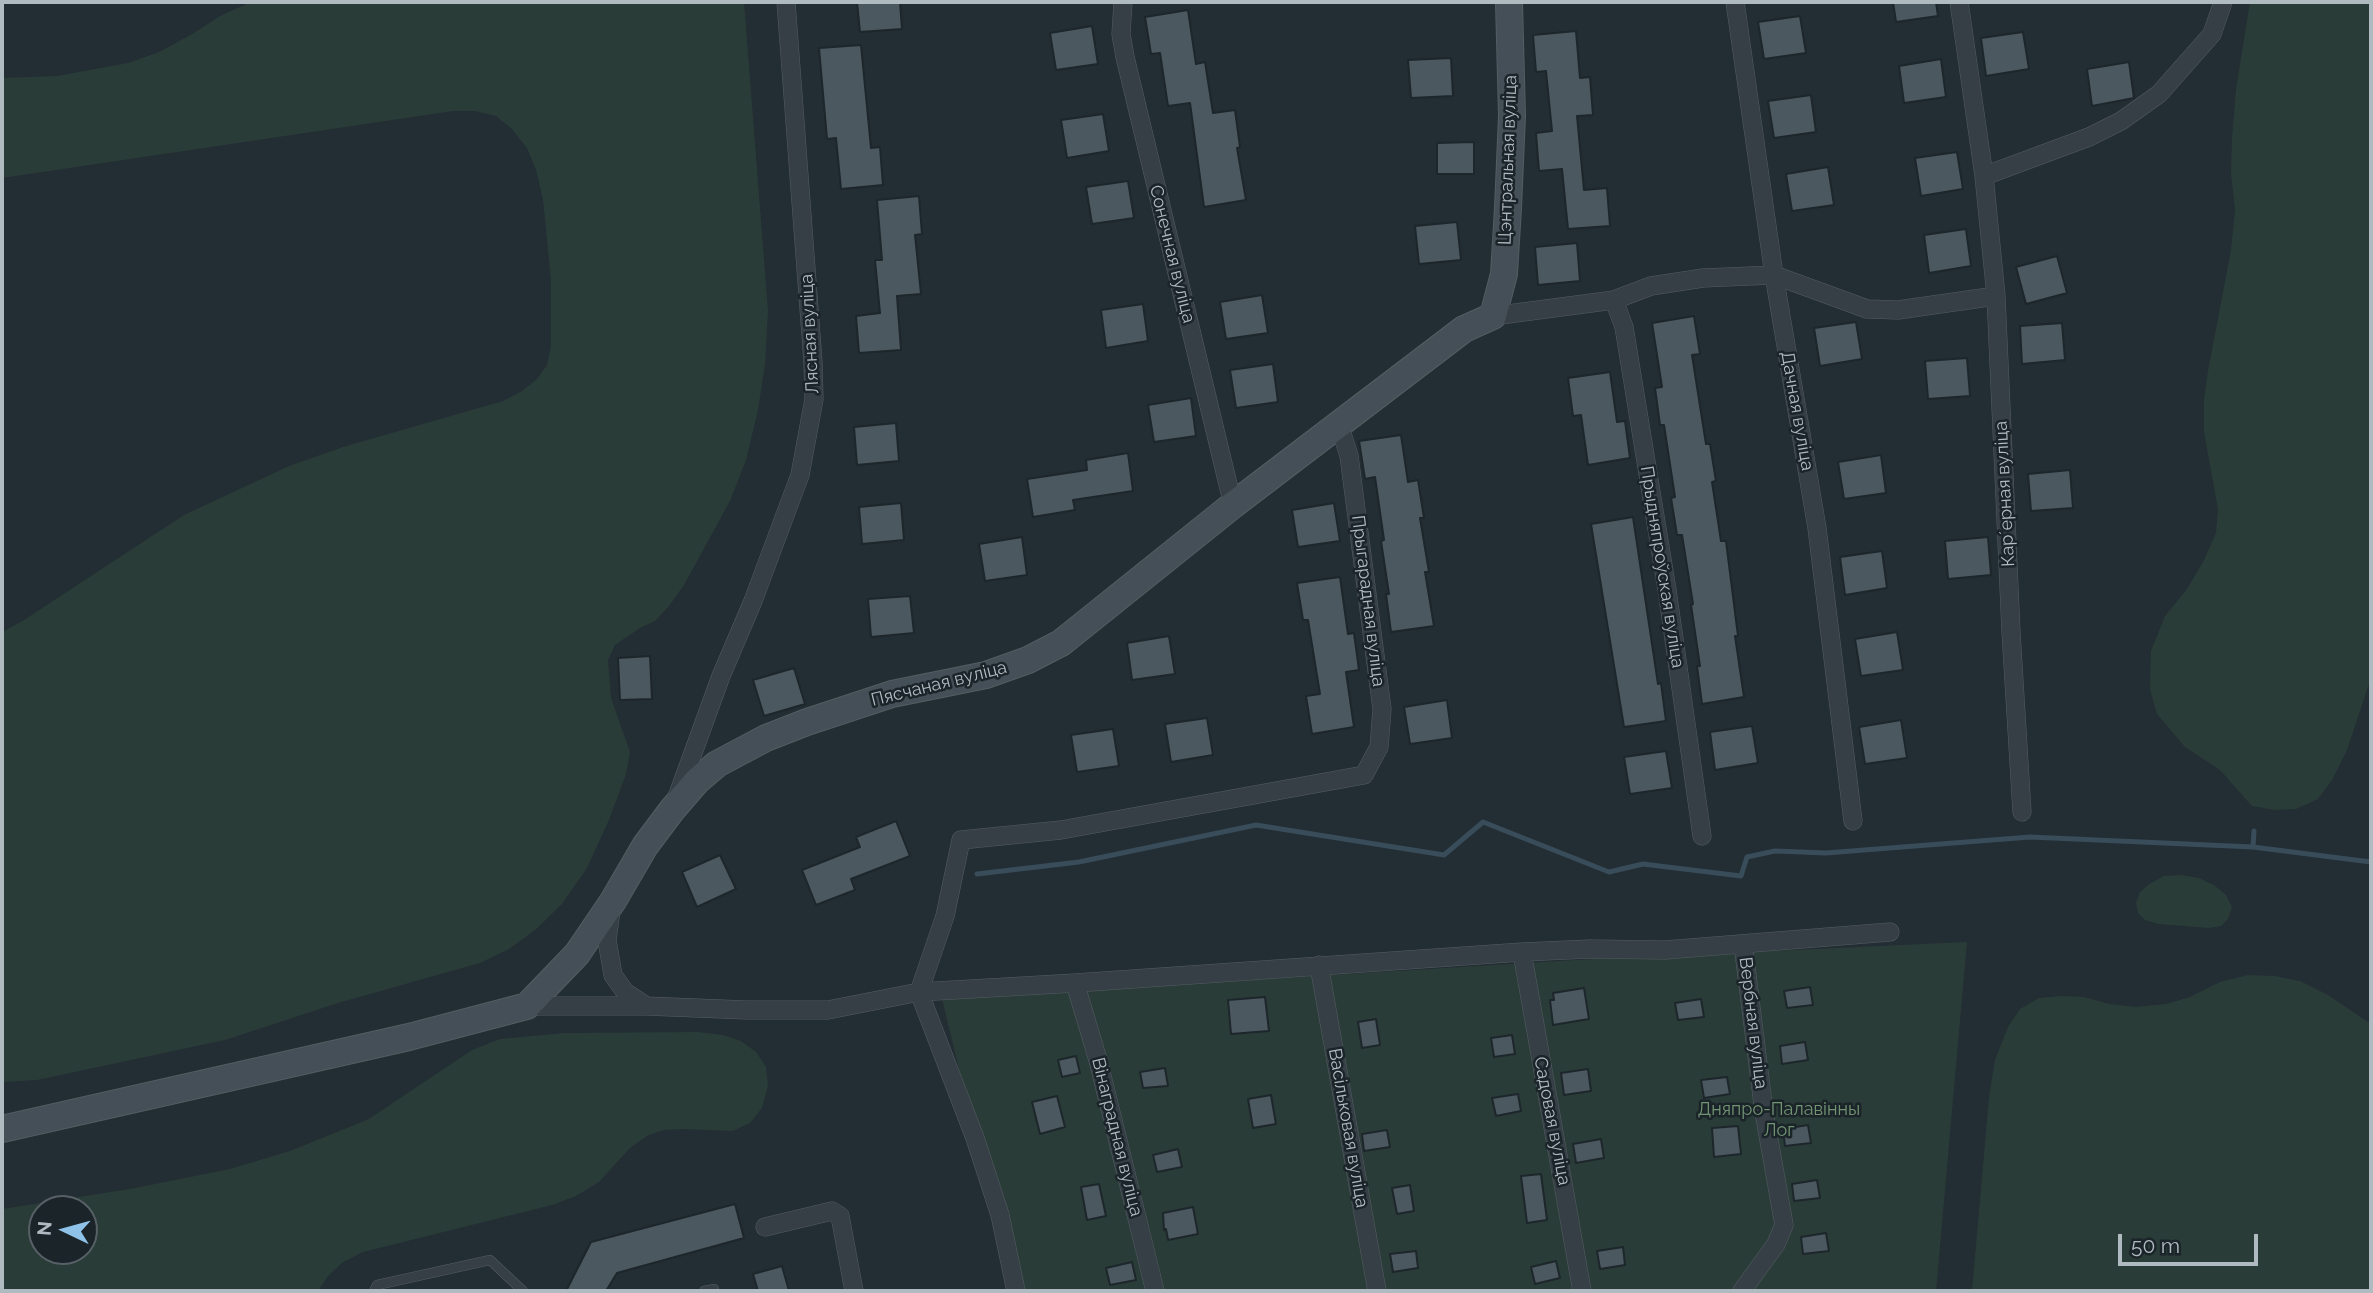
<!DOCTYPE html>
<meta charset="utf-8">
<style>
body{margin:0}
#map{position:relative;width:2373px;height:1293px;overflow:hidden;background:#232d34;font-family:Raleway,sans-serif}
canvas{display:block}
.frame{position:absolute;inset:0;border:4px solid #b0bac1;pointer-events:none}
.north{position:absolute;left:28px;top:1195px;width:70px;height:70px;box-sizing:border-box;background:#1b2429;border:2px solid #576066;border-radius:50%;rotate:275deg;font-size:19px;font-weight:700;line-height:28px;text-align:center;color:#b0bac1}
.north::after{content:'';display:block;margin:auto;width:24px;height:32px;background:#8ec2e8;clip-path:polygon(50% 0,100% 100%,50% 72%,0 100%)}
.scale{position:absolute;left:2118px;top:1234px;width:140px;height:32px;box-sizing:border-box;border:4px solid #b0bac1;border-top:0;padding-left:9px;font-size:21px;line-height:24px;white-space:nowrap;color:#b0bac1;-webkit-text-stroke:5px #1b2429;paint-order:stroke}
</style>
<div id="map">
<canvas width="2373" height="1293"></canvas>
<div class="frame"></div>
<div class="north">N</div>
<div class="scale">50 m</div>
</div>
<script>
const context = document.querySelector('canvas').getContext('2d');
context.lineJoin = 'round';
function fill(path, color) {
  context.fillStyle = color;
  context.fill(path, 'evenodd');
}
function poly(rows) {
  const path = new Path2D();
  for (const r of rows) {
    path.moveTo(r[0], r[1]);
    for (let i = 2; i < r.length; i += 2) path.lineTo(r[i], r[i + 1]);
  }
  return path;
}
function trace(path, color, width, dash) {
  context.strokeStyle = color;
  context.lineWidth = width;
  context.lineCap = dash ? 'butt' : 'round';
  context.setLineDash(dash || []);
  context.stroke(path);
}
function write(font, color, halo, rows, align = 'center') {
  context.font = font + ' Raleway,sans-serif';
  context.lineWidth = 5;
  context.setLineDash([]);
  context.textBaseline = 'middle';
  context.strokeStyle = halo;
  context.fillStyle = color;
  for (const [text, x, y, turn = 0] of rows) {
    context.save();
    context.translate(x, y);
    context.rotate((+turn || 0) * Math.PI / 180);
    context.textAlign = isNaN(turn) ? turn : align;
    if (halo) context.strokeText(text, 0, 0);
    context.fillText(text, 0, 0);
    context.restore();
  }
}
const green = poly([
 [251,2,744,2,768,311,765,364,758,410,746,460,730,501,684,585,669,606,655,621,640,628,615,645,608,660,611,698,630,752,626,774,609,820,587,868,562,904,534,931,509,949,480,963,338,1003,225,1040,37,1080,2,1082,2,632,24,620,184,515,289,466,343,447,503,401,522,391,537,379,547,365,551,346,551,280,543,199,536,170,527,148,512,129,496,116,475,111,453,111,2,178,2,78,57,76,128,63,159,52,194,33,220,16],
 [2250,2,2371,2,2371,678,2347,750,2332,780,2318,799,2296,809,2275,810,2252,806,2220,770,2185,747,2157,714,2150,689,2151,651,2165,616,2187,589,2204,560,2216,533,2218,509,2204,432,2204,401,2208,371,2231,250,2235,210,2231,173,2232,138,2236,89],
 [2181,875,2199,878,2214,885,2226,895,2232,907,2228,919,2221,926,2209,928,2158,924,2145,920,2138,913,2136,903,2140,892,2149,884,2164,876],
 [1967,942,1936,1291,1013,1291,942,999,1575,960],
 [2248,975,2275,976,2300,981,2328,995,2371,1024,2371,1291,1972,1291,1989,1097,1995,1060,2008,1027,2020,1009,2039,998,2061,996,2084,997,2109,1004,2136,1007,2166,1004,2190,997,2220,982],
 [698,1032,723,1035,741,1041,756,1052,766,1067,768,1086,762,1108,750,1123,733,1131,684,1129,663,1130,647,1136,630,1148,599,1182,576,1196,552,1205,363,1252,343,1262,328,1276,318,1291,2,1291,2,1209,130,1189,230,1169,290,1151,369,1119,472,1050,500,1039,564,1033],
 [84,1209,84,1251,42,1251,42,1209]
]);
const stream = poly([
 [2253,847,2254,831],
 [977,874,1079,862,1256,825,1444,855,1483,822,1609,872,1643,864,1741,876,1747,857,1775,851,1826,853,2030,837,2253,847,2371,862]
]);
const building = poly([
 [857,2,900,2,902,29,860,32,857,2],
 [1893,2,1936,2,1938,16,1896,22,1893,2],
 [1188,10,1196,64,1205,62,1213,113,1235,110,1240,147,1237,148,1246,200,1204,207,1190,103,1168,106,1160,53,1151,54,1145,17,1188,10],
 [1800,16,1806,53,1764,59,1758,22,1800,16],
 [1092,26,1098,64,1056,70,1050,33,1092,26],
 [1576,31,1580,78,1590,77,1593,115,1577,116,1584,190,1607,188,1610,226,1568,229,1562,169,1539,171,1536,133,1552,131,1546,71,1536,72,1533,35,1576,31],
 [2023,32,2029,69,1986,76,1981,38,2023,32],
 [861,45,871,148,880,147,883,185,841,189,836,138,827,139,819,48,861,45],
 [1451,58,1453,96,1411,98,1408,60,1451,58],
 [1941,59,1946,97,1904,103,1899,66,1941,59],
 [2129,62,2134,98,2092,106,2087,69,2129,62],
 [1811,95,1816,132,1774,138,1768,101,1811,95],
 [1103,114,1109,151,1067,158,1061,120,1103,114],
 [1474,142,1474,174,1437,174,1437,143,1474,142],
 [1957,152,1963,189,1921,196,1915,158,1957,152],
 [1828,167,1834,205,1792,211,1786,174,1828,167],
 [1128,181,1134,218,1092,224,1086,187,1128,181],
 [919,196,922,234,915,235,921,294,897,296,901,350,859,353,856,316,880,313,875,260,882,260,877,200,919,196],
 [1457,222,1461,260,1419,264,1415,226,1457,222],
 [1966,229,1971,266,1929,273,1924,235,1966,229],
 [1577,243,1580,281,1538,285,1535,247,1577,243],
 [2057,256,2067,293,2026,304,2016,267,2057,256],
 [1262,295,1268,333,1226,339,1220,302,1262,295],
 [1143,304,1148,341,1106,348,1101,310,1143,304],
 [1694,316,1700,354,1692,355,1706,444,1710,444,1716,481,1712,482,1721,541,1726,541,1738,636,1735,636,1744,697,1702,704,1697,666,1700,666,1691,605,1693,604,1682,535,1677,535,1671,498,1675,497,1664,425,1660,425,1655,388,1662,387,1652,323,1694,316],
 [1856,322,1862,359,1820,366,1814,328,1856,322],
 [2062,323,2065,360,2022,364,2020,326,2062,323],
 [1967,358,1970,396,1928,399,1925,361,1967,358],
 [1273,364,1278,402,1236,408,1230,370,1273,364],
 [1610,372,1617,422,1625,421,1630,458,1588,465,1581,415,1573,416,1568,378,1610,372],
 [1191,398,1196,436,1154,442,1148,405,1191,398],
 [896,423,899,461,857,465,854,427,896,423],
 [1401,435,1408,482,1418,480,1424,518,1420,518,1429,572,1425,572,1434,626,1391,632,1386,594,1389,594,1381,541,1384,540,1375,477,1365,479,1359,441,1401,435],
 [1128,453,1133,491,1073,500,1075,510,1033,517,1027,479,1087,470,1086,460,1128,453],
 [1881,455,1886,493,1844,499,1838,462,1881,455],
 [2070,470,2073,508,2031,511,2028,474,2070,470],
 [901,503,904,540,862,544,859,507,901,503],
 [1334,503,1340,541,1298,547,1292,510,1334,503],
 [1633,517,1658,684,1661,683,1666,721,1624,727,1591,524,1633,517],
 [1022,537,1027,575,985,581,979,544,1022,537],
 [1988,537,1991,575,1948,579,1945,541,1988,537],
 [1882,551,1887,588,1845,595,1840,557,1882,551],
 [1340,577,1348,634,1354,633,1359,670,1346,672,1354,727,1312,734,1306,696,1320,694,1308,620,1303,620,1297,583,1340,577],
 [910,596,914,633,871,637,868,599,910,596],
 [1897,632,1903,670,1861,676,1855,639,1897,632],
 [1169,636,1175,674,1132,680,1127,643,1169,636],
 [650,656,652,699,620,700,618,658,650,656],
 [794,668,805,704,764,716,753,680,794,668],
 [1447,700,1452,738,1410,744,1404,707,1447,700],
 [1207,718,1213,755,1171,762,1165,724,1207,718],
 [1901,720,1907,758,1865,764,1859,727,1901,720],
 [1752,726,1758,763,1715,770,1710,732,1752,726],
 [1113,729,1119,766,1077,772,1071,735,1113,729],
 [1666,751,1672,788,1630,794,1624,757,1666,751],
 [896,821,910,856,851,879,855,890,816,905,802,870,860,847,856,837,896,821],
 [720,855,736,889,697,907,682,872,720,855],
 [1810,987,1813,1005,1787,1008,1784,991,1810,987],
 [1584,988,1589,1019,1553,1025,1550,1000,1554,1000,1553,993,1584,988],
 [1265,997,1269,1031,1231,1034,1228,1000,1265,997],
 [1701,999,1704,1017,1678,1020,1675,1003,1701,999],
 [1376,1019,1380,1045,1362,1048,1358,1022,1376,1019],
 [1512,1035,1515,1054,1494,1057,1491,1038,1512,1035],
 [1805,1042,1808,1060,1782,1064,1780,1046,1805,1042],
 [1076,1056,1080,1073,1062,1077,1058,1060,1076,1056],
 [1165,1068,1168,1086,1143,1088,1140,1072,1165,1068],
 [1588,1069,1591,1091,1564,1095,1561,1073,1588,1069],
 [1727,1077,1730,1094,1704,1098,1701,1080,1727,1077],
 [1518,1094,1521,1111,1496,1116,1492,1098,1518,1094],
 [1271,1095,1276,1124,1253,1128,1248,1099,1271,1095],
 [1057,1096,1065,1127,1040,1134,1032,1102,1057,1096],
 [1808,1125,1811,1143,1785,1146,1783,1129,1808,1125],
 [1738,1126,1741,1154,1714,1157,1712,1128,1738,1126],
 [1387,1130,1390,1147,1364,1151,1362,1134,1387,1130],
 [1601,1139,1604,1158,1576,1163,1573,1144,1601,1139],
 [1178,1149,1182,1167,1157,1172,1153,1155,1178,1149],
 [1541,1174,1547,1220,1527,1223,1521,1176,1541,1174],
 [1817,1180,1820,1198,1794,1201,1792,1184,1817,1180],
 [1099,1184,1106,1216,1087,1220,1081,1187,1099,1184],
 [1410,1185,1414,1211,1397,1214,1392,1188,1410,1185],
 [735,1204,744,1238,617,1273,606,1291,566,1291,591,1242,735,1204],
 [1193,1207,1198,1234,1168,1240,1166,1229,1164,1230,1163,1213,1193,1207],
 [1826,1233,1829,1251,1803,1254,1801,1237,1826,1233],
 [1623,1247,1625,1265,1600,1269,1597,1251,1623,1247],
 [1416,1251,1418,1268,1393,1272,1390,1254,1416,1251],
 [1556,1261,1560,1278,1535,1284,1531,1267,1556,1261],
 [1132,1262,1136,1280,1110,1285,1106,1268,1132,1262],
 [782,1266,789,1291,758,1291,753,1274,782,1266]
]);
const lane = poly([
 [374,1291,377,1285,490,1260,523,1291],
 [704,1291,714,1289,714,1291]
]);
const street = poly([
 [1123,2,1121,34,1125,57,1233,505],
 [1735,2,1774,275,1817,528,1853,821],
 [1959,2,1984,176,1996,296,2011,632,2022,812],
 [1984,176,2089,137,2121,121,2159,94,2212,34,2223,2],
 [1614,300,1624,327,1667,590,1702,836],
 [1493,316,1614,300,1651,286,1703,278,1774,275,1867,309,1898,310,1996,296],
 [677,797,721,676,753,601,800,475,814,399,813,362,786,2],
 [611,910,607,940,613,975,625,992,646,1006],
 [1522,952,1582,1291],
 [1319,965,1377,1291],
 [1075,983,1098,1060,1155,1291],
 [527,1006,646,1006,746,1010,828,1010,919,992,1075,983,1522,952,1590,949,1665,950,1890,932],
 [765,1227,832,1211,840,1216,854,1291],
 [1016,1291,1000,1215,975,1138,919,992,945,916,961,840,1061,830,1364,775,1379,747,1382,709,1349,456,1339,424],
 [1742,1291,1776,1244,1784,1225,1764,1112,1743,944]
]);
const secondary = poly([
 [2,1129,409,1037,527,1006,577,954,613,901,645,846,672,810,697,781,717,764,766,738,807,722,892,694,986,675,1028,660,1061,643,1233,505,1464,329,1493,316,1504,274,1508,208,1512,116,1509,2]
]);
const streetNames = [
 ["Цэнтральная вуліца",1508,160,-88],
 ["Сонечная вуліца",1172,254,76],
 ["Лясная вуліца",810,334,-93],
 ["Дачная вуліца",1797,411,80],
 ["Карʼерная вуліца",2005,494,-93],
 ["Прыдняпроўская вуліца",1662,567,81],
 ["Прыгарадная вуліца",1368,601,83],
 ["Пясчаная вуліца",939,684,-14],
 ["Вербная вуліца",1753,1023,83],
 ["Садовая вуліца",1552,1121,79],
 ["Васільковая вуліца",1348,1128,80],
 ["Вінаградная вуліца",1117,1137,76]
];
const parkNames = [
 ["Дняпро-Палавінны",1779,1110],
 ["Лог",1779,1131]
];
fill(green, '#2a3c38');
trace(stream, '#384c59', 5);
fill(building, '#4b585f');
trace(building, '#1d262b', 2);
trace(lane, '#535d62', 10);
trace(street, '#535d62', 19);
trace(secondary, '#535d62', 28);
trace(lane, '#363f45', 9);
trace(street, '#363f45', 18);
trace(secondary, '#444f57', 26);
write('18px', '#b0bac1', '#1b2429', streetNames);
write('18px', '#729473', '#1b2429', parkNames);
</script>
